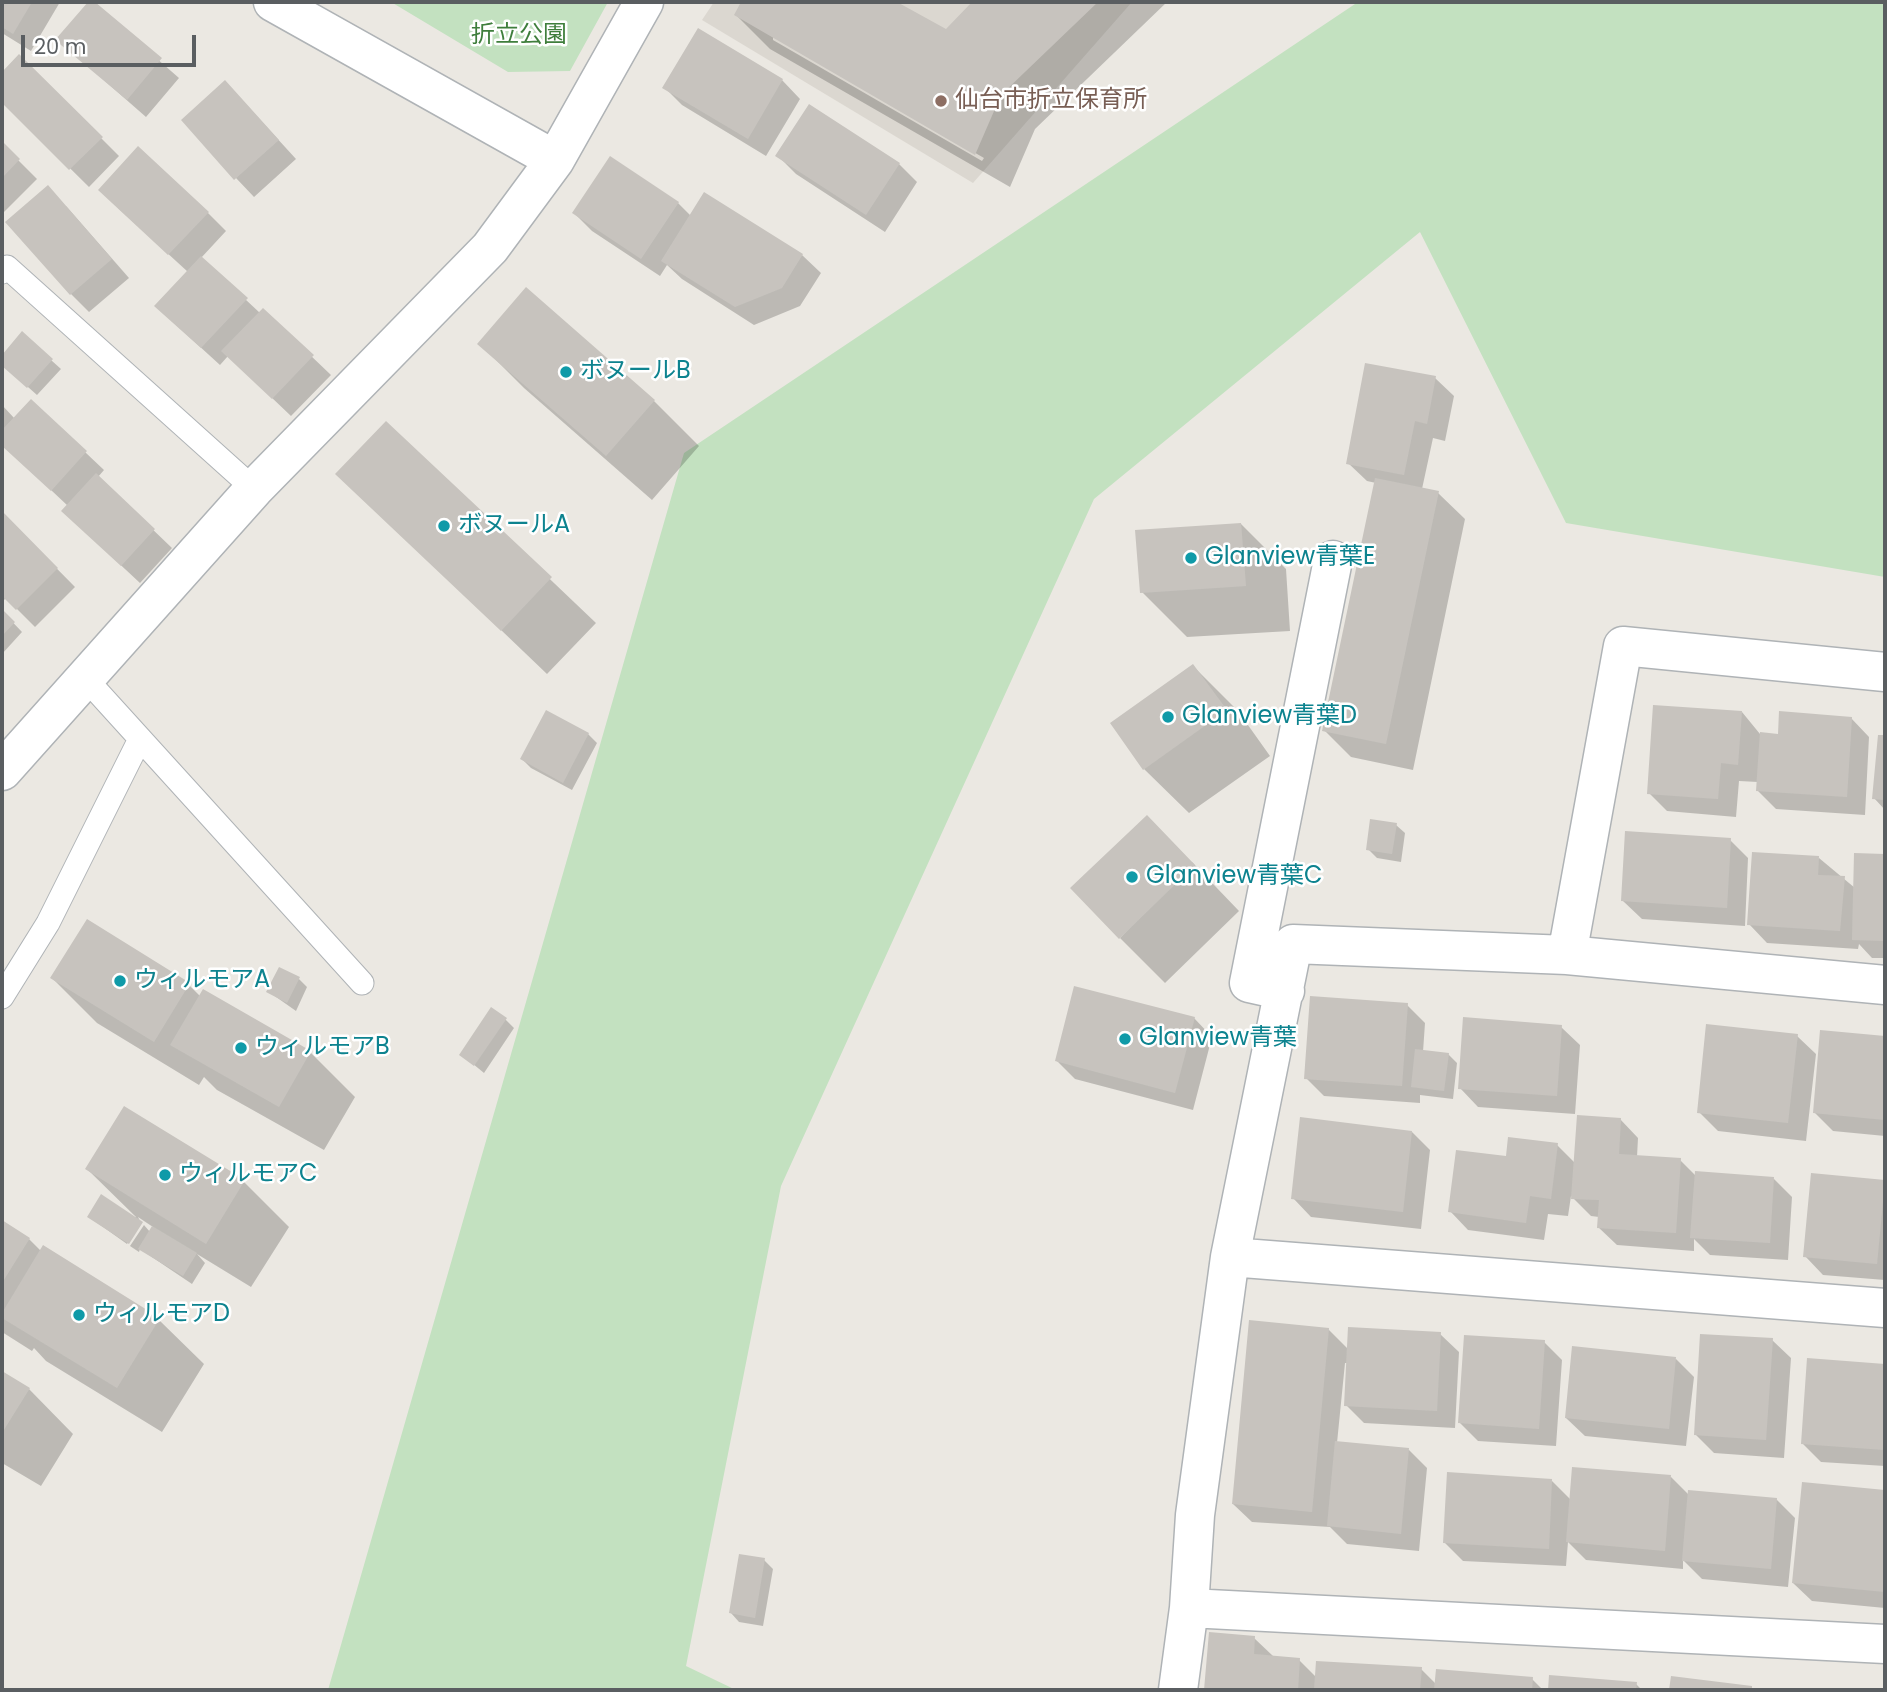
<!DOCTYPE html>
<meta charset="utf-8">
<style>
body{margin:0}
#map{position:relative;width:1887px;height:1692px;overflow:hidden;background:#ebe8e2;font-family:Poppins,sans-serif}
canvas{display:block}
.frame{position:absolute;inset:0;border:4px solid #5a5e61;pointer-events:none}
.scale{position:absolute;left:21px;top:35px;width:175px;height:32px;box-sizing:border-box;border:4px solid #5a5e61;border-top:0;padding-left:9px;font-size:21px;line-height:24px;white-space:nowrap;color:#5a5e61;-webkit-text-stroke:5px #fff;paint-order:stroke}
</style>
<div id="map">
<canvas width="1887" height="1692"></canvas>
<div class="frame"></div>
<div class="scale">20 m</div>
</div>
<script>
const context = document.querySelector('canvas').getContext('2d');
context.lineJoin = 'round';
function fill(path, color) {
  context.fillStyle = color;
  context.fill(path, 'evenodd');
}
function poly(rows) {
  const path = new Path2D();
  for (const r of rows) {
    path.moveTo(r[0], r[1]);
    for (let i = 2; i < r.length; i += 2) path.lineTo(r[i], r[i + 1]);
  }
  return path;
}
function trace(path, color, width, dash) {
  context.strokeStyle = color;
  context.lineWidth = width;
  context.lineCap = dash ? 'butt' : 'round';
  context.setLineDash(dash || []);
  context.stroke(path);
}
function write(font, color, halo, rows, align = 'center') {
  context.font = font + ' Poppins,"Noto Sans JP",sans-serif';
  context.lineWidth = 5;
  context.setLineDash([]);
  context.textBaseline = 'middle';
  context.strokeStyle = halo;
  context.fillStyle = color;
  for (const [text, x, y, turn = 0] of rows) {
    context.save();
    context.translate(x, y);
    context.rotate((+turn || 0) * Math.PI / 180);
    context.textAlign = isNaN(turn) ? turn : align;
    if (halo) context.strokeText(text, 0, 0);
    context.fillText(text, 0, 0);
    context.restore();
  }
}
const education = poly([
 [714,2,1132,2,973,183,702,20]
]);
const green = poly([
 [391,2,608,2,570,71,508,72],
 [1358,2,1885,2,1885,577,1566,523,1420,232,1094,499,781,1186,686,1666,736,1690,328,1690,684,453]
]);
const shadow = poly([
 [2,2,60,2,31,51,2,33],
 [92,2,179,78,146,117,58,40],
 [743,2,893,2,946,31,975,2,1167,2,1035,129,1010,187,770,49,736,15],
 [773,36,984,158,982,161,773,40],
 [19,56,119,156,89,187,2,101,2,75],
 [782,80,800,99,766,156,682,105,664,87],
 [243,101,296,159,254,197,236,178],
 [2,144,37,179,2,214],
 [777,155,899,164,917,182,885,232,796,174],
 [705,194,802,255,821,273,800,306,754,325,682,279,667,265,660,276,592,231,574,213,678,203,691,216],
 [66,206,129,278,89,312,71,294],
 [118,208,208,213,226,231,201,258,260,313,263,310,331,375,291,416,228,356,220,365,175,324,188,272],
 [22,334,61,369,37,395,2,364,2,357],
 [479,343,654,401,699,446,652,500,524,388],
 [1435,378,1454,396,1445,441,1433,438,1422,489,1438,493,1465,519,1413,770,1351,757,1324,730,1376,483,1367,481,1348,463],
 [31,401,104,470,98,477,172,548,140,583,82,529,68,506,2,444,2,405,15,419],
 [386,423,596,623,547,674,338,474],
 [2,513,75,587,35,627,6,598,2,602],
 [1241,524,1286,569,1290,631,1187,637,1142,592],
 [2,611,22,632,2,654],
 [1193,666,1238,711,1270,756,1189,813,1144,769],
 [1742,712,1760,734,1780,736,1851,718,1869,737,1865,815,1776,809,1757,790,1758,782,1739,781,1736,817,1667,811,1649,793],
 [588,734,597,743,572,790,531,768,522,759],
 [1880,737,1885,737,1885,810,1874,798],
 [1396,825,1405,833,1401,862,1377,858,1368,849],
 [1730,840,1748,858,1745,926,1642,919,1623,901],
 [1855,855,1885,856,1885,958,1872,958,1859,944,1858,949,1767,943,1749,924,1819,858,1855,888],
 [1192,862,1239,911,1165,983,1120,938],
 [52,978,189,985,201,997,310,1052,355,1097,324,1150,217,1090,204,1077,199,1085,97,1023],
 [298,978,307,987,296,1011,269,992],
 [1407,1005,1425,1023,1423,1052,1448,1054,1457,1063,1453,1099,1420,1095,1420,1103,1324,1096,1306,1078],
 [1194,1018,1212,1037,1193,1110,1075,1079,1057,1061],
 [505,1019,514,1028,484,1073,461,1054],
 [1561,1027,1580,1045,1575,1114,1478,1107,1460,1088],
 [1822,1032,1885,1038,1885,1136,1833,1131,1815,1113],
 [1797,1036,1816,1054,1806,1141,1718,1131,1699,1112],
 [1620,1119,1638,1138,1637,1157,1680,1160,1696,1176,1774,1179,1792,1197,1788,1260,1710,1255,1694,1239,1694,1251,1617,1245,1598,1227,1599,1217,1591,1216,1571,1196,1568,1216,1548,1214,1544,1240,1468,1230,1450,1211,1507,1158,1557,1145,1575,1163],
 [1412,1132,1430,1150,1421,1229,1311,1217,1293,1198],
 [87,1169,244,1182,289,1227,251,1287,197,1254,205,1263,192,1284,140,1249,139,1252,130,1246,144,1225,150,1232,153,1227,138,1217,141,1223,127,1244,89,1217,136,1217],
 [1884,1182,1885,1280,1823,1275,1805,1256],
 [2,1222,29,1239,41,1251,44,1248,159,1320,204,1364,162,1432,46,1361,34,1348,32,1351,2,1332],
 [1328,1329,1349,1350,1440,1334,1459,1352,1455,1428,1364,1423,1346,1405,1348,1363,1345,1363,1337,1443,1409,1450,1427,1468,1419,1551,1347,1544,1330,1527,1252,1522,1233,1504],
 [1772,1340,1791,1358,1784,1458,1714,1453,1696,1435],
 [1544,1342,1562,1360,1556,1446,1478,1441,1459,1422],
 [1676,1359,1694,1377,1686,1446,1585,1436,1566,1418],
 [1808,1360,1885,1366,1885,1466,1821,1462,1802,1443],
 [2,1373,29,1389,73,1434,41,1486,2,1463],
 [1671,1477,1689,1495,1776,1499,1795,1518,1788,1587,1702,1579,1683,1560,1683,1569,1586,1560,1568,1542,1566,1566,1463,1561,1444,1542,1552,1481,1571,1500],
 [1803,1484,1885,1492,1885,1608,1812,1601,1793,1583],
 [764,1560,773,1569,763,1626,739,1622,731,1613],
 [1211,1634,1254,1638,1273,1656,1299,1660,1316,1677,1421,1669,1436,1684,1532,1679,1543,1690,1205,1690],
 [1551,1677,1636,1684,1642,1690,1550,1690]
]);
const building = poly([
 [2,2,32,2,13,34,2,27],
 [88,2,95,2,162,58,127,100,55,40],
 [741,2,897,2,946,29,972,2,1098,2,1001,95,975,155,734,15],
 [698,28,783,79,748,139,662,88],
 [19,54,103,137,69,170,2,103,2,72],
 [225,80,279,140,234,180,181,120],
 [809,104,900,163,866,215,775,156],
 [2,141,20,159,2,178],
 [138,146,209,212,168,255,98,190],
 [610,156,679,202,641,259,572,213],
 [48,185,112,259,70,295,5,222],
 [704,192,803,254,782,288,735,307,661,261],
 [201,256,248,298,201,348,154,306],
 [526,287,655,400,606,456,477,344],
 [263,308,314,355,272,399,221,351],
 [22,331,53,359,27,388,2,366,2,355],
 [1365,363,1436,376,1427,424,1415,421,1404,475,1346,464],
 [31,399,87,451,51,491,2,446,2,430],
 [386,421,552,577,501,631,335,474],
 [96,473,155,529,121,566,61,511],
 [1375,478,1439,491,1386,744,1322,731],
 [2,511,58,568,16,610,2,596],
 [1241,523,1246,586,1140,593,1135,530],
 [2,609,15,622,2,636],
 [1193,664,1227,710,1143,770,1110,723],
 [1653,705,1742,711,1738,765,1721,763,1718,799,1647,794],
 [546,710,589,733,563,783,520,759],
 [1779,711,1852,717,1847,797,1756,791,1760,732,1778,734],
 [1878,735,1885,735,1885,800,1872,799],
 [1147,815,1195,865,1119,939,1070,888],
 [1370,819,1397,823,1392,854,1366,850],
 [1625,831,1731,838,1727,908,1621,901],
 [1752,852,1819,856,1818,875,1845,876,1840,931,1747,925],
 [1854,853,1885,854,1885,941,1852,940],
 [87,919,190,983,154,1042,50,978],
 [279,967,300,977,287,1003,266,992],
 [1074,986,1195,1017,1175,1093,1055,1061],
 [203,989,311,1051,279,1107,170,1045],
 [1310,996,1408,1003,1402,1086,1304,1079],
 [491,1007,507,1018,474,1066,459,1055],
 [1463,1017,1562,1025,1557,1096,1458,1089],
 [1706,1024,1798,1034,1788,1123,1697,1113],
 [1820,1030,1885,1036,1885,1120,1813,1113],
 [1415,1049,1449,1053,1444,1091,1411,1087],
 [124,1106,245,1180,206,1244,85,1169],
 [1577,1115,1621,1118,1619,1154,1681,1158,1676,1233,1597,1228,1599,1200,1571,1199],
 [1300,1117,1412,1131,1403,1212,1291,1199],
 [1508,1137,1558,1143,1551,1199,1530,1196,1526,1223,1448,1212,1456,1150,1506,1156],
 [1695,1171,1774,1177,1770,1243,1690,1238],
 [1811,1173,1885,1180,1877,1264,1803,1257],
 [101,1194,143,1222,129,1244,87,1217],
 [2,1220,30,1238,2,1283],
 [152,1226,197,1253,183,1276,138,1249],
 [43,1245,160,1318,117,1388,2,1318,2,1313],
 [1249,1320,1329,1328,1312,1512,1232,1504],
 [1348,1327,1441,1332,1437,1411,1344,1406],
 [1700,1334,1773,1338,1766,1440,1694,1435],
 [1464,1335,1545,1340,1539,1429,1458,1423],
 [1572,1346,1676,1357,1669,1429,1565,1418],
 [1807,1358,1885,1364,1885,1450,1801,1444],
 [2,1371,30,1388,2,1433],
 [1335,1441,1409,1448,1401,1534,1327,1526],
 [1572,1467,1671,1475,1665,1551,1566,1542],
 [1447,1472,1552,1479,1549,1549,1443,1543],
 [1802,1482,1885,1490,1885,1592,1792,1583],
 [1688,1490,1777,1498,1771,1569,1682,1561],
 [739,1554,765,1558,755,1618,729,1613],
 [1209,1632,1255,1636,1254,1654,1300,1658,1298,1690,1204,1690],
 [1316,1661,1422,1667,1420,1690,1314,1690],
 [1436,1669,1533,1677,1532,1690,1434,1690],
 [1549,1675,1637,1682,1636,1690,1548,1690],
 [1671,1676,1752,1686,1752,1690,1669,1690]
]);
const service = poly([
 [2,272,7,267,254,489],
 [86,679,362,983],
 [2,997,48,923,140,739]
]);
const minor = poly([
 [1567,955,1623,646,1885,672],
 [1285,991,1249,983,1333,560],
 [1230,1257,1885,1308],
 [1189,1608,1885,1644],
 [1178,1690,1189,1608,1195,1515,1230,1257,1293,944,1567,955,1885,985]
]);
const tertiary = poly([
 [273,2,555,160],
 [2,771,254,489,490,248,555,160,644,2]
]);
const markers = [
 [941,101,7,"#8d6e63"],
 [566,372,7,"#0f9aa8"],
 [444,526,7,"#0f9aa8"],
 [1191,558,7,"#0f9aa8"],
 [1168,717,7,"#0f9aa8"],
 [1132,877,7,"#0f9aa8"],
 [120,981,7,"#0f9aa8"],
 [1125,1039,7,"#0f9aa8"],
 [241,1048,7,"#0f9aa8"],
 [165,1175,7,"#0f9aa8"],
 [79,1315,7,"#0f9aa8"]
];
const parkNames = [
 ["折立公園",519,36]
];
const educationNames = [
 ["仙台市折立保育所",955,101]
];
const cultureNames = [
 ["ボヌールB",580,372],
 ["ボヌールA",458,526],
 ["Glanview青葉E",1205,558],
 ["Glanview青葉D",1182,717],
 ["Glanview青葉C",1146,877],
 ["ウィルモアA",134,981],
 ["Glanview青葉",1139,1039],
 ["ウィルモアB",255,1048],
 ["ウィルモアC",179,1175],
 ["ウィルモアD",93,1315]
];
fill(education, '#dbd7d0');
fill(green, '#c3e1c0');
fill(shadow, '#0003');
fill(building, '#c7c3be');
trace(service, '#afb3b6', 25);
trace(minor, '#afb3b6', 41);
trace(tertiary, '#afb3b6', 41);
trace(service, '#fff', 23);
trace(minor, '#fff', 38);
trace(tertiary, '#fff', 38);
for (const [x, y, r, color] of markers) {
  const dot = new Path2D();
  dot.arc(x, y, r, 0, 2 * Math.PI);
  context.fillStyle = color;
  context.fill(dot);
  trace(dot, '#fff', 2.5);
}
write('24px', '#3f7e3c', '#fff', parkNames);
write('24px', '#785e54', '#fff', educationNames, 'left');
write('24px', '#0d838f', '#fff', cultureNames, 'left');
</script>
